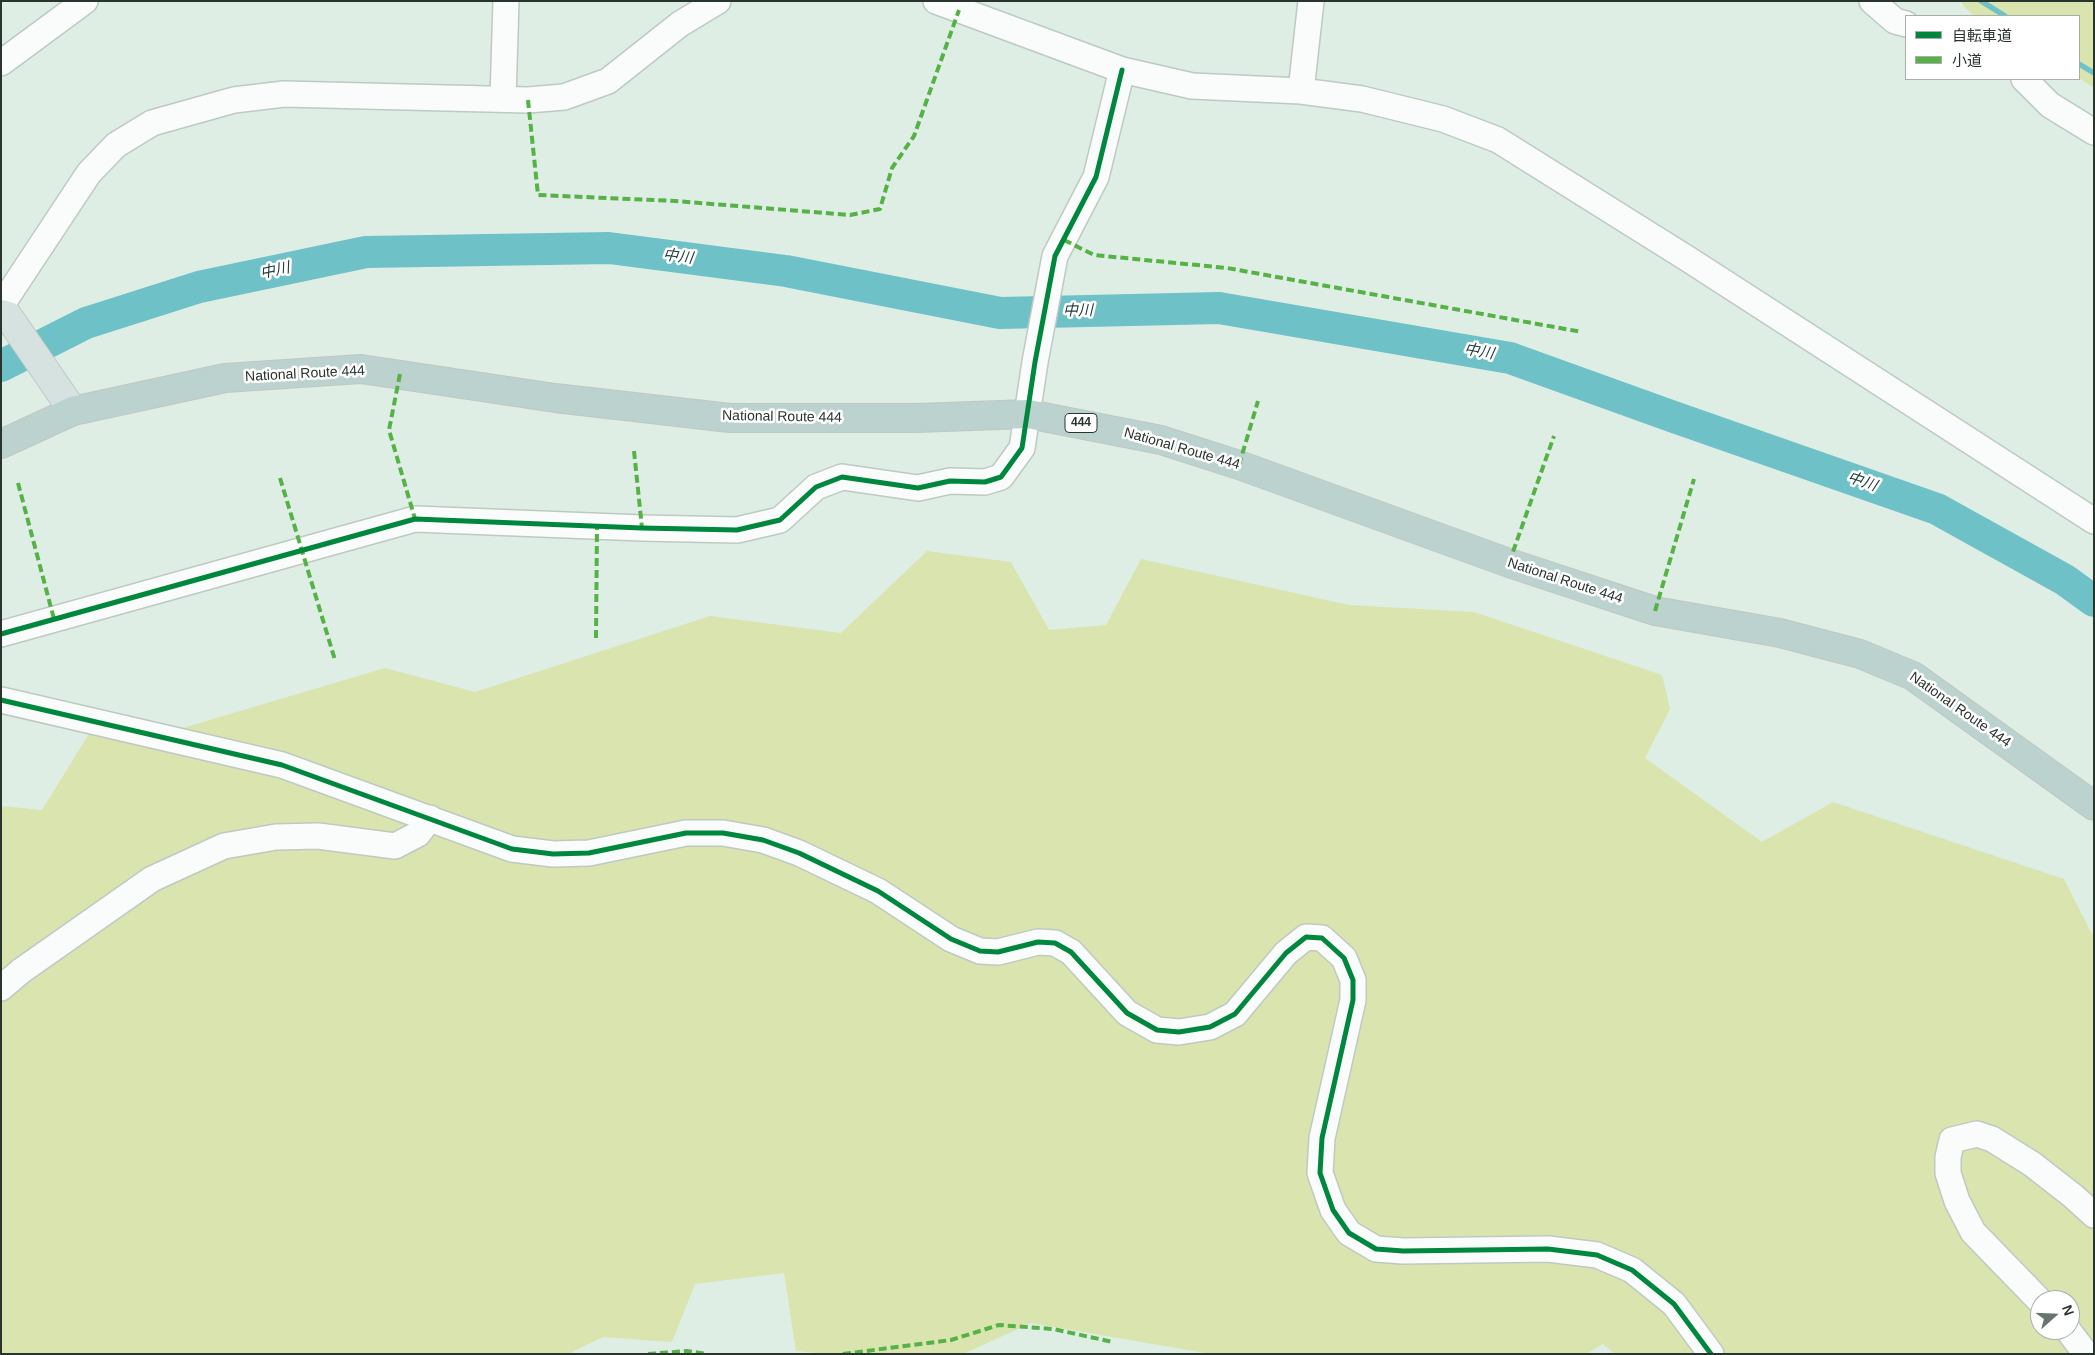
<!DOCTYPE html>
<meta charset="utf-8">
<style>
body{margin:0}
#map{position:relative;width:2095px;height:1355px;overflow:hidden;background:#deeee4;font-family:Arial,"Noto Sans JP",sans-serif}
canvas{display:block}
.frame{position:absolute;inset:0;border:2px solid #29342d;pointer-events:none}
.legend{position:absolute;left:1905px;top:15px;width:175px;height:65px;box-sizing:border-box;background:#fff;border:1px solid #a9aeab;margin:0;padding:6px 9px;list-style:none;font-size:15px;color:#29342d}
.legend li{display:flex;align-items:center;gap:10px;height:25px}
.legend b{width:25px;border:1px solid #a9aeab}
.north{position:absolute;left:2030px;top:1290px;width:50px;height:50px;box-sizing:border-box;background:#fff;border:1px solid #a9aeab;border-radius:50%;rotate:70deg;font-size:14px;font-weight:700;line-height:20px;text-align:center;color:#29342d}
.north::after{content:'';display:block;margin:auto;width:18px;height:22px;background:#68756d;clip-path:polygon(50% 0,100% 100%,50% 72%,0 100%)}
</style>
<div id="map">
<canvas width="2095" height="1355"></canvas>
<div class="frame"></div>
<ul class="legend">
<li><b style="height:6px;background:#00873e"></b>自転車道</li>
<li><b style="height:6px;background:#56b246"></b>小道</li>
</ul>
<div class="north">N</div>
</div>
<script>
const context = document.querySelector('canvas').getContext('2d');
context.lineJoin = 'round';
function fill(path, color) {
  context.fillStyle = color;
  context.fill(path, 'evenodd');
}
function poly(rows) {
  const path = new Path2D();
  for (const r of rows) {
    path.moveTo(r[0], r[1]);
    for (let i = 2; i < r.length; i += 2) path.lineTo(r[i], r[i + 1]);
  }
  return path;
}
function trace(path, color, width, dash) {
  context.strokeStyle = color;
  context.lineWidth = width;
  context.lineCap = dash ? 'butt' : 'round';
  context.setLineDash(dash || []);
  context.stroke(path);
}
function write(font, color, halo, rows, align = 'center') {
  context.font = font + ' Arial,"Noto Sans JP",sans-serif';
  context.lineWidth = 5;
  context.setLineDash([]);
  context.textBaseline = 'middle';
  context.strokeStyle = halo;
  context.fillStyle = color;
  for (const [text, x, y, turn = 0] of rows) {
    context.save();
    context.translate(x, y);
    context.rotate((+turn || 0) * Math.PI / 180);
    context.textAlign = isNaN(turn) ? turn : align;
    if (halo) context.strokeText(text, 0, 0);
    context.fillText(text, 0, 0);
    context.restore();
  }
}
const green = poly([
 [1960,1,2094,1,2094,88,2079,78,2079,16,1973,16],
 [927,551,1011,562,1049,630,1106,625,1141,559,1349,605,1474,612,1662,675,1670,709,1645,758,1762,842,1833,802,2064,879,2094,938,2094,1354,1615,1354,1603,1344,1586,1354,1211,1354,1031,1323,963,1354,828,1354,796,1351,784,1273,695,1284,672,1342,603,1337,568,1354,1,1354,1,806,42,810,90,732,176,730,385,668,475,692,710,616,841,633],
 [2040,1300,2070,1300,2070,1330,2040,1330]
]);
const stream = poly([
 [1981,1,2005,16],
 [2079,64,2094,73]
]);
const river = poly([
 [1,366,86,323,199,287,366,252,609,248,786,271,1000,313,1219,308,1510,358,1671,416,1937,509,2065,580,2094,601]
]);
const minor = poly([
 [936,1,1122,70,1192,86,1301,91,1362,99,1443,119,1498,140,1688,259,2094,521],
 [1872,1,1895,21,1906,24],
 [1,63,85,1],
 [2024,79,2050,105,2094,132],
 [1301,91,1311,1],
 [503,99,506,1],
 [1,306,89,173,116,145,152,123,234,100,284,94,528,100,564,97,608,81,680,24,718,1],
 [1,634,415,519,642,528,737,530,780,520,816,487,842,477,918,488,950,481,985,482,1001,477,1022,448,1035,362,1055,256,1096,177,1122,70],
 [1,700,282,765,512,849,553,854,589,853,686,833,723,833,763,840,799,853,878,891,951,939,980,951,998,952,1038,942,1055,943,1071,952,1127,1013,1157,1030,1179,1032,1210,1027,1235,1014,1286,953,1306,937,1322,938,1344,958,1353,980,1353,1000,1322,1138,1320,1173,1333,1210,1349,1233,1376,1249,1403,1251,1548,1249,1597,1255,1632,1270,1674,1304,1711,1354],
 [1,988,21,971,152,879,224,846,276,837,318,836,395,846,418,834,430,818],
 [2040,1301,1973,1232,1957,1201,1948,1173,1948,1157,1952,1140,1977,1134,1992,1139,2032,1164,2073,1196,2094,1215],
 [2068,1330,2086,1354]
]);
const major = poly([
 [1,314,8,316,73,411]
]);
const highway = poly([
 [1,444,73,411,225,378,361,369,555,398,730,418,917,418,1028,414,1161,440,1239,465,1509,563,1655,611,1780,633,1860,654,1913,676,2094,806]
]);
const quiet = poly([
 [528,100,538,195,675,201,850,215,880,209,892,168,914,136,959,10],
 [1064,240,1094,255,1227,268,1582,332],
 [400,374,389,430,415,519],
 [634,451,642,528],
 [1239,465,1258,401],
 [280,478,335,660],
 [18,483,54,619],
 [1509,563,1554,436],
 [1655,611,1694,479],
 [596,638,597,526],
 [648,1354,687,1351,707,1354],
 [843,1354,951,1340,999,1325,1053,1329,1113,1342]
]);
const cycleway = poly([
 [1,634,415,519,642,528,737,530,780,520,816,487,842,477,918,488,950,481,985,482,1001,477,1022,448,1035,362,1055,256,1096,177,1122,70],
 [1,700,282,765,512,849,553,854,589,853,686,833,723,833,763,840,799,853,878,891,951,939,980,951,998,952,1038,942,1055,943,1071,952,1127,1013,1157,1030,1179,1032,1210,1027,1235,1014,1286,953,1306,937,1322,938,1344,958,1353,980,1353,1000,1322,1138,1320,1173,1333,1210,1349,1233,1376,1249,1403,1251,1548,1249,1597,1255,1632,1270,1674,1304,1711,1354]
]);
const shields = [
 [1081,423,32]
];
const shieldNames = [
 ["444",1081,423]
];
const streetNames = [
 ["National Route 444",305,374,-3],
 ["National Route 444",782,417,1],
 ["National Route 444",1182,449,16],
 ["National Route 444",1565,581,18],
 ["National Route 444",1960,710,35]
];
const waterNames = [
 ["中川",678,257,7],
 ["中川",275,271,-12],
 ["中川",1078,311,-1],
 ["中川",1479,352,10],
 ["中川",1862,482,19]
];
fill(green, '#dae4ae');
trace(stream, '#6fc1c8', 5.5);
trace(river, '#6fc1c8', 32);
trace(minor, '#bdcac2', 28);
trace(major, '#c0c8c3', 30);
trace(highway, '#c0c8c3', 30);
trace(minor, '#fafcfb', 25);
trace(major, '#d5e2e0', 28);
trace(highway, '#bcd2ce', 28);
trace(quiet, '#56b246', 4, [8, 4]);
trace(cycleway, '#00873e', 5);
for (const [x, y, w] of shields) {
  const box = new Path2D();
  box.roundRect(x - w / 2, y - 9.5, w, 19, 4);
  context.fillStyle = '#fff';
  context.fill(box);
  trace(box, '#29342d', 1);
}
write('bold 12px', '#29342d', null, shieldNames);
write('14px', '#29342d', '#fff', streetNames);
write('italic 15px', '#243d40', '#fff', waterNames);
</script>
